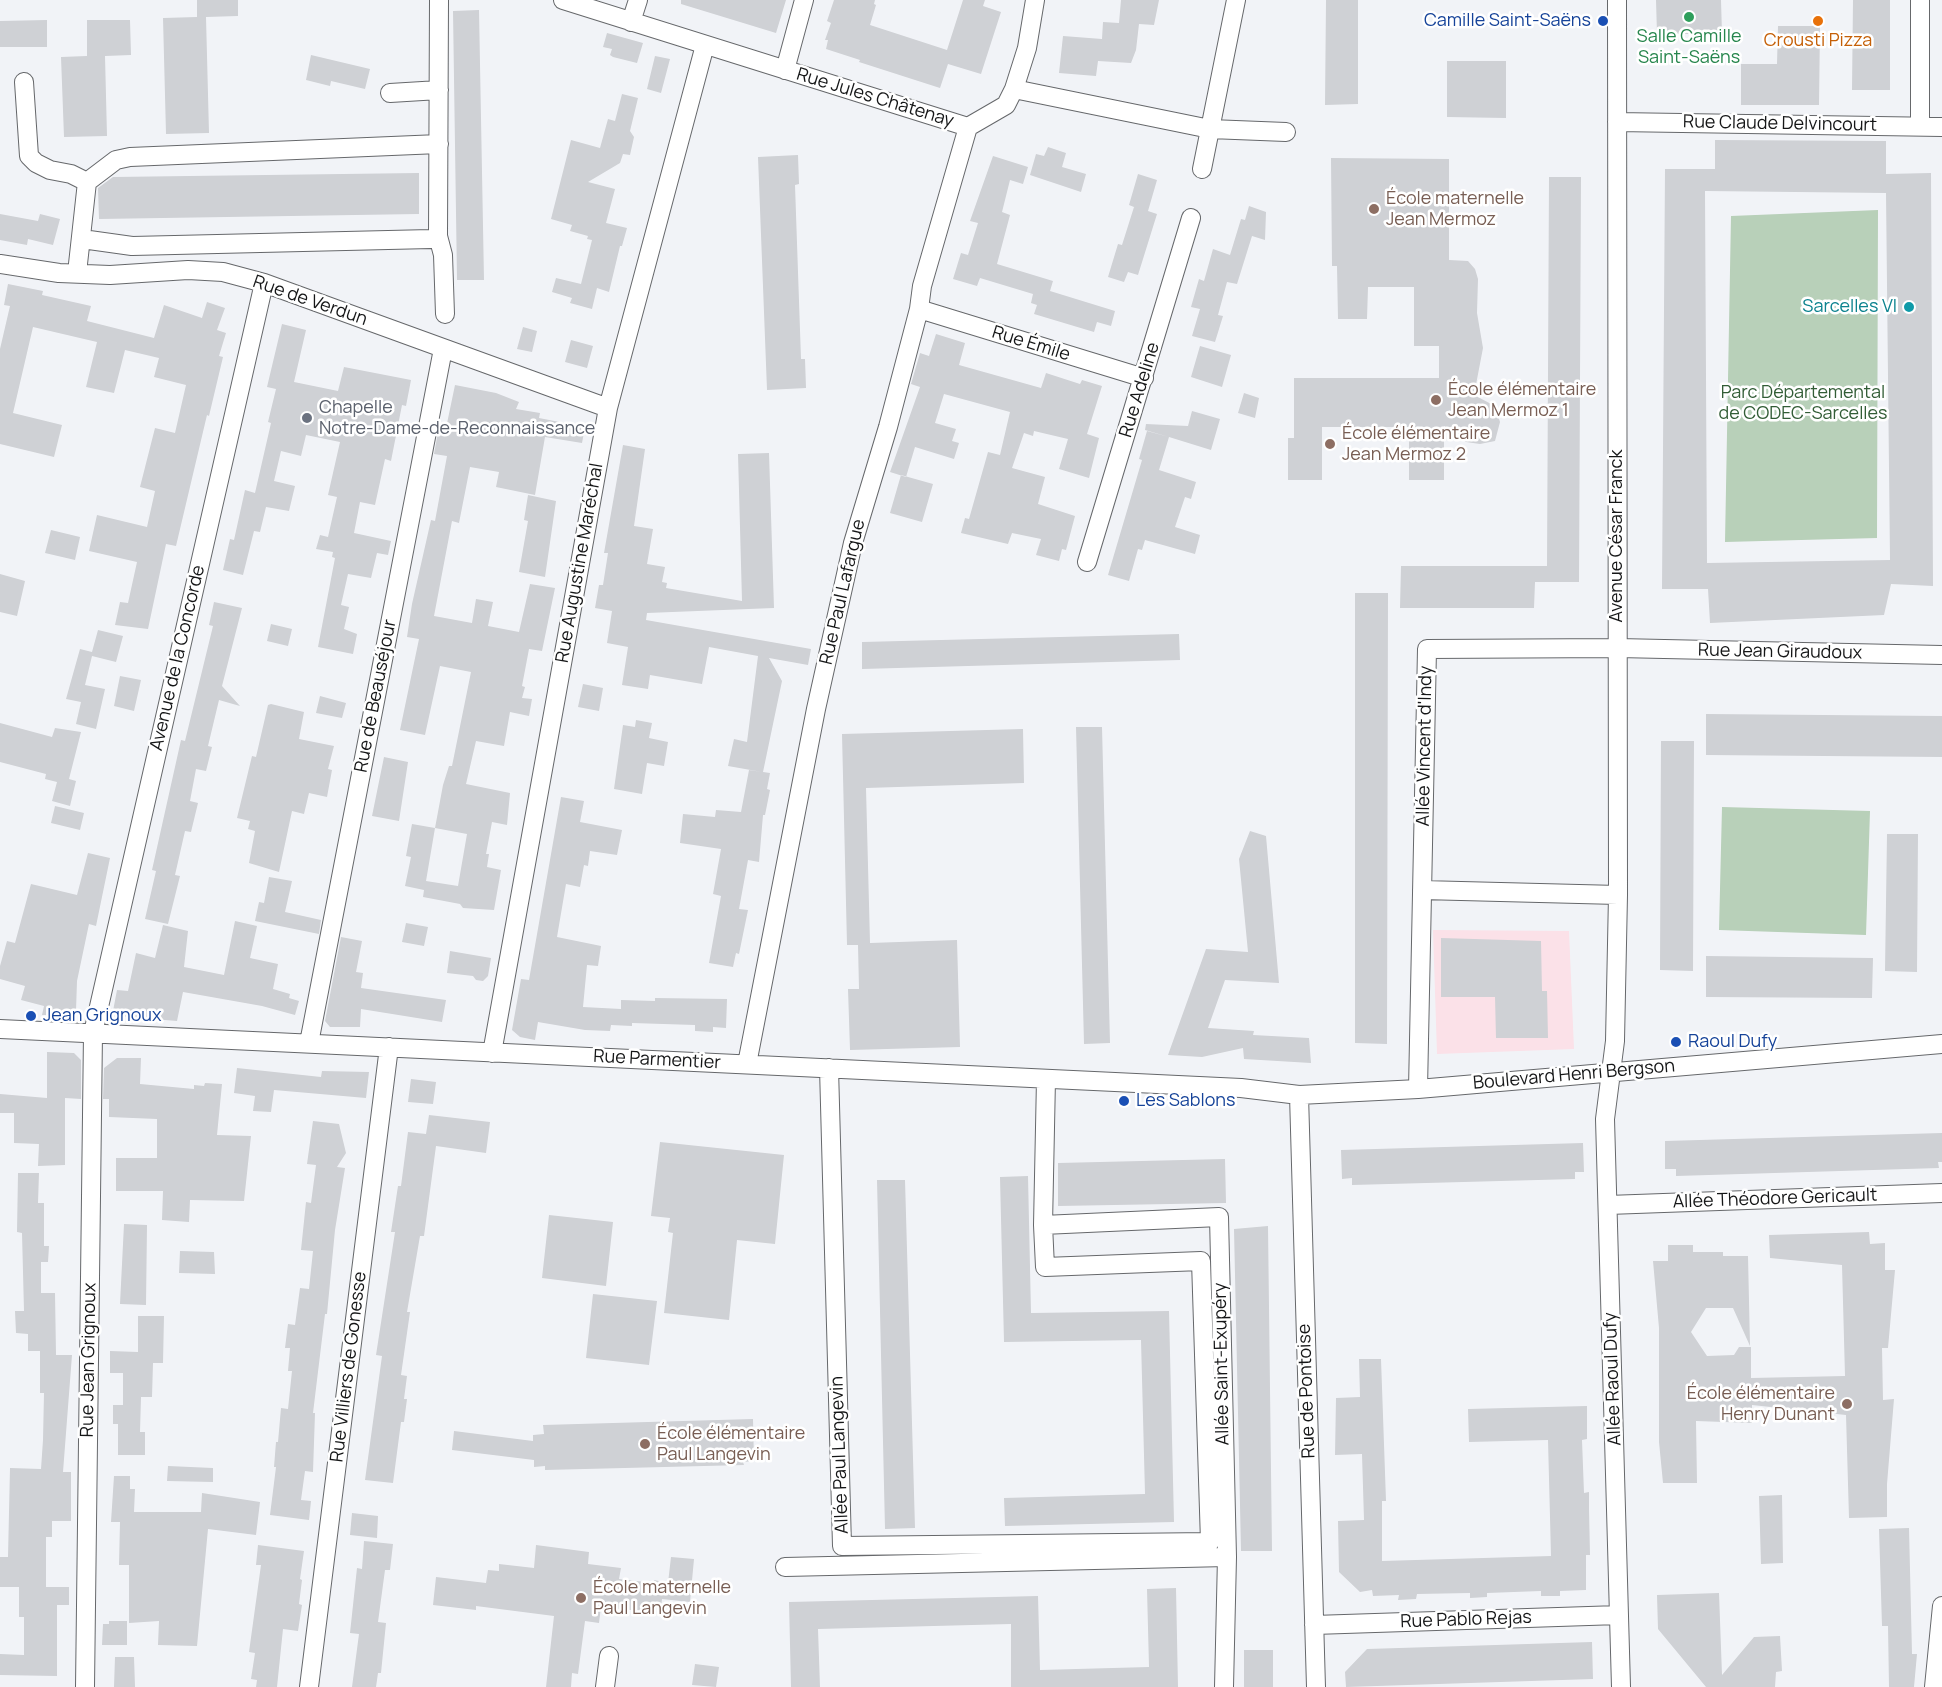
<!DOCTYPE html>
<meta charset="utf-8">
<style>
body{margin:0}
canvas{display:block;background:#f1f3f7}
</style>
<canvas width="1942" height="1687"></canvas>
<script>
const context = document.querySelector('canvas').getContext('2d');
context.lineJoin = 'round';
function fill(path, color) {
  context.fillStyle = color;
  context.fill(path, 'evenodd');
}
function poly(rows) {
  const path = new Path2D();
  for (const r of rows) {
    path.moveTo(r[0], r[1]);
    for (let i = 2; i < r.length; i += 2) path.lineTo(r[i], r[i + 1]);
  }
  return path;
}
function trace(path, color, width, dash) {
  context.strokeStyle = color;
  context.lineWidth = width;
  context.lineCap = dash ? 'butt' : 'round';
  context.setLineDash(dash || []);
  context.stroke(path);
}
function write(font, color, halo, rows, align = 'center') {
  context.font = font + ' Manrope,sans-serif';
  context.lineWidth = 5;
  context.setLineDash([]);
  context.textBaseline = 'middle';
  context.strokeStyle = halo;
  context.fillStyle = color;
  for (const [text, x, y, turn = 0] of rows) {
    context.save();
    context.translate(x, y);
    context.rotate((+turn || 0) * Math.PI / 180);
    context.textAlign = isNaN(turn) ? turn : align;
    if (halo) context.strokeText(text, 0, 0);
    context.fillText(text, 0, 0);
    context.restore();
  }
}
const commercial = poly([
 [1433,930,1569,931,1574,1049,1437,1054]
]);
const green = poly([
 [1878,210,1877,538,1725,542,1731,216],
 [1722,807,1870,811,1866,935,1719,930]
]);
const building = poly([
 [197,0,238,0,238,16,206,17,209,133,166,134,163,18,197,17],
 [681,0,786,0,776,33,681,4],
 [834,0,875,0,874,4,876,5,870,25,947,50,963,0,985,0,983,6,1001,12,981,74,948,64,940,88,859,62,860,60,826,49,828,40,825,40,831,23,827,21],
 [1121,0,1159,0,1154,25,1139,24,1136,50,1131,63,1098,61,1096,76,1059,73,1063,36,1102,39,1103,22,1119,23],
 [1326,0,1358,0,1358,104,1325,105],
 [1656,0,1721,0,1722,34,1657,34],
 [1853,0,1890,0,1890,90,1852,90],
 [479,10,484,280,457,280,453,11],
 [47,20,47,47,0,47,0,21],
 [87,20,130,20,131,55,105,56,107,136,64,137,61,57,87,56],
 [1778,26,1820,26,1819,105,1741,105,1741,64,1777,64],
 [607,33,643,43,637,63,613,57,610,55,612,49,603,47],
 [311,55,370,69,365,89,331,81,330,86,306,80],
 [655,56,670,59,661,93,647,89],
 [1447,61,1506,61,1506,118,1447,117],
 [622,94,638,98,630,131,634,137,630,155,623,154,620,163,588,182,615,189,606,223,627,228,622,246,620,246,609,292,597,288,592,309,570,303,572,298,552,292,556,278,581,284,592,240,587,239,588,236,570,231,572,225,551,219,571,140,600,148,608,119,615,121],
 [1715,140,1886,141,1886,174,1931,173,1933,586,1891,584,1884,615,1710,623,1708,589,1662,589,1665,169,1715,169],
 [1705,191,1886,193,1890,560,1707,563],
 [1048,147,1066,153,1062,167,1086,174,1081,192,1030,175,1036,154,1044,156],
 [798,155,799,184,795,185,801,359,805,359,806,388,767,390,758,157],
 [993,156,1028,167,1023,184,1010,180,1002,212,1010,215,997,264,1053,281,1050,291,1115,311,1111,326,1097,322,1094,332,1034,314,1037,305,1031,303,1033,294,980,278,977,286,953,279,961,253,968,255,978,223,970,221],
 [1331,158,1449,159,1449,260,1468,261,1475,269,1478,279,1477,313,1483,348,1474,395,1495,406,1500,422,1495,441,1480,444,1466,442,1444,426,1444,480,1409,480,1409,427,1322,427,1322,480,1288,480,1288,438,1294,438,1294,378,1439,378,1439,346,1414,346,1414,287,1368,287,1367,319,1338,319,1337,266,1332,266],
 [419,173,419,214,99,219,98,188,113,177],
 [1138,174,1157,180,1148,211,1157,214,1138,275,1128,272,1124,282,1108,277,1118,244,1122,245,1134,207,1139,209,1129,205],
 [1549,177,1581,177,1579,582,1535,582,1534,608,1400,608,1401,566,1547,566],
 [1249,206,1266,212,1265,240,1252,236,1237,284,1227,282,1218,315,1223,316,1215,342,1192,336,1200,309,1191,307,1199,279,1204,281,1213,249,1230,255,1241,219,1245,220],
 [0,214,38,221,40,214,60,219,53,245,28,239,27,245,0,240],
 [8,284,43,291,42,295,91,306,87,321,154,338,164,305,202,318,207,302,225,308,217,330,226,333,219,356,223,357,209,416,207,415,176,546,166,544,148,629,115,625,120,602,128,603,137,562,89,551,97,515,147,527,155,491,140,487,155,428,175,433,186,385,154,377,159,358,125,350,114,393,86,387,97,342,33,327,13,413,62,425,54,457,0,444,0,349,10,306,4,305],
 [282,324,306,330,294,382,338,391,344,367,411,380,406,406,402,405,391,461,385,459,375,505,360,502,354,533,391,541,388,555,377,553,371,578,348,574,341,605,349,607,344,629,357,634,353,654,318,647,335,558,332,557,333,552,316,549,320,535,328,537,337,497,328,495,340,442,306,435,301,456,281,451,274,481,295,486,289,511,266,507,260,532,254,531,243,575,223,570,230,539,234,540,245,490,255,493,271,423,268,422,276,389,267,387],
 [523,327,537,331,532,352,517,349],
 [936,334,965,343,959,365,1041,388,1046,373,1080,384,1082,380,1102,386,1087,434,1099,438,1089,478,1059,469,1068,439,1034,431,1033,436,1024,433,1012,468,1045,477,1038,504,1075,516,1066,550,1062,549,1059,561,1036,555,1041,539,1012,533,1008,544,961,533,965,518,969,519,988,452,1000,455,1010,412,944,394,935,423,956,429,952,441,959,443,954,459,915,447,906,477,890,472,920,387,911,384,920,353,929,356],
 [571,340,593,346,587,368,565,362],
 [1200,346,1231,355,1222,387,1191,377],
 [455,385,496,393,519,402,516,409,540,413,539,418,585,427,582,443,545,437,535,495,496,487,499,472,470,467,459,523,452,521,434,616,472,623,476,599,493,602,488,626,519,632,530,584,555,588,542,651,529,649,522,686,525,687,522,698,532,699,529,716,510,712,504,746,476,741,466,784,510,793,507,825,492,822,486,854,489,854,487,867,501,870,494,910,463,908,460,904,423,897,424,890,405,886,411,857,406,856,412,824,435,828,443,785,449,766,452,766,471,672,440,666,425,735,400,730,419,639,407,637,412,604,431,520,435,521,447,456,434,454,438,432,445,433],
 [435,828,467,834,458,886,426,881],
 [1244,393,1259,398,1255,418,1238,413],
 [1192,411,1220,419,1211,450,1169,437,1159,470,1196,482,1191,499,1185,497,1175,527,1200,535,1195,554,1145,540,1142,550,1138,549,1129,581,1108,575,1142,460,1139,459,1147,431,1169,437,1145,430,1146,424,1188,426],
 [623,445,645,449,634,526,653,529,647,564,665,567,662,582,667,583,666,588,742,601,738,454,769,453,774,608,647,613,646,620,811,649,808,665,769,658,782,681,763,772,770,773,767,789,770,790,765,815,763,815,759,862,748,860,739,909,748,910,739,954,736,953,733,967,709,963,721,896,713,894,721,849,680,843,683,814,715,817,716,810,741,812,749,770,762,772,728,766,734,739,747,742,758,656,709,647,702,684,650,675,648,689,622,685,628,647,607,643,612,611,595,608,599,585,603,585,608,553,604,553],
 [901,475,933,484,922,522,890,513],
 [528,495,556,501,545,577,519,572,528,521,524,520],
 [51,530,80,537,75,560,45,553],
 [0,574,25,581,17,616,0,612],
 [1355,593,1388,593,1387,1044,1355,1043],
 [214,602,242,608,222,686,240,706,219,700,208,746,212,747,206,771,196,769,190,801,198,803,191,832,185,831,175,875,180,876,168,924,145,919,156,871,152,870,181,740,185,741,213,626,209,625],
 [271,624,292,629,288,646,267,641],
 [98,630,123,636,116,662,92,656,85,685,105,689,96,729,76,724,81,702,66,699,80,649,92,652],
 [1179,634,1180,660,862,669,862,642],
 [120,676,141,680,134,711,114,706],
 [583,684,603,688,599,711,578,707],
 [320,696,346,703,342,718,316,713],
 [271,704,304,712,299,739,334,746,328,769,332,770,327,797,309,793,304,814,292,811,279,872,249,863,255,831,248,829,250,821,237,818,252,756,256,757,268,705],
 [1706,714,1942,716,1942,757,1706,755],
 [636,720,652,723,649,738,668,742,664,766,647,763,642,794,614,789,623,725,635,727],
 [0,723,52,737,55,728,81,732,69,779,76,781,70,806,52,801,57,782,45,779,46,774,0,762],
 [1076,727,1102,727,1110,1043,1084,1044],
 [1023,729,1024,783,866,788,870,943,957,940,960,1047,850,1050,848,989,859,989,858,945,847,945,842,734],
 [1661,741,1694,741,1693,971,1660,970],
 [384,757,408,762,399,821,372,816],
 [561,797,584,801,580,822,622,830,617,855,590,851,588,866,584,865,580,887,566,884,557,937,601,946,598,966,587,965,583,1007,621,1009,621,1000,655,1001,655,998,727,999,726,1028,713,1027,713,1032,695,1031,695,1025,632,1023,632,1026,611,1025,610,1031,585,1030,538,1022,535,1040,520,1037,512,1030,521,979,529,980],
 [55,806,84,813,80,830,51,823],
 [1250,831,1266,836,1279,983,1225,980,1208,1028,1254,1031,1253,1035,1309,1038,1311,1063,1244,1059,1243,1048,1202,1057,1168,1055,1206,949,1248,952,1239,859],
 [1887,834,1918,834,1917,972,1885,971],
 [88,853,110,858,96,926,89,924,77,981,76,1011,70,1015,42,1015,44,1006,21,1000,25,986,0,979,0,966,7,941,15,943,31,884,77,895],
 [269,877,292,881,285,912,321,920,319,934,255,921,259,902,264,903],
 [235,921,257,926,250,958,278,964,273,989,290,994,289,998,299,1001,295,1015,262,1006,183,992,177,1021,117,1016,113,1011,117,990,128,991,136,953,155,958,163,925,188,931,184,967,224,975],
 [406,923,428,927,424,946,402,942],
 [341,937,362,941,356,972,363,973,361,988,446,1000,442,1022,361,1009,360,1027,330,1027,325,1021],
 [1441,938,1541,941,1542,991,1547,991,1548,1038,1496,1038,1495,997,1441,997],
 [450,951,491,958,488,976,483,981,476,980,473,976,447,973],
 [1706,956,1873,958,1872,998,1706,997],
 [47,1052,74,1053,81,1060,81,1099,65,1098,65,1165,38,1166,39,1144,14,1143,14,1113,0,1113,0,1094,47,1098],
 [117,1058,141,1058,140,1084,194,1089,194,1085,204,1086,205,1083,222,1084,217,1135,251,1136,244,1201,190,1200,189,1222,162,1220,163,1191,116,1191,116,1158,157,1158,157,1119,109,1117,109,1099,103,1099,104,1068],
 [237,1068,321,1077,322,1071,369,1072,366,1098,274,1090,271,1112,253,1111,255,1096,234,1093],
 [411,1079,436,1082,433,1104,408,1102],
 [429,1115,490,1122,486,1153,436,1146,424,1236,420,1236,407,1312,410,1312,401,1375,407,1376,404,1399,407,1399,404,1422,401,1422,393,1483,365,1480,382,1356,376,1355,395,1232,391,1232,398,1186,401,1186,408,1132,426,1134],
 [313,1121,339,1124,346,1153,337,1167,345,1168,335,1230,327,1314,325,1314,313,1413,315,1413,313,1472,305,1471,301,1500,311,1501,309,1520,270,1515,276,1467,274,1467,276,1442,278,1442,281,1408,288,1409,292,1371,288,1371,290,1348,285,1348,288,1324,295,1325,300,1288,309,1289,313,1251,301,1250,306,1202,311,1203,316,1165,307,1164],
 [1942,1133,1942,1162,1938,1162,1939,1168,1676,1176,1676,1169,1665,1169,1665,1141],
 [660,1142,784,1155,775,1244,737,1240,729,1320,664,1313,673,1233,668,1232,670,1218,651,1216],
 [1583,1143,1584,1172,1575,1172,1575,1179,1352,1185,1352,1178,1342,1179,1341,1150],
 [1225,1159,1226,1203,1058,1206,1058,1163],
 [18,1173,39,1173,38,1203,44,1203,44,1246,49,1246,48,1262,41,1262,41,1293,55,1293,56,1355,72,1355,63,1472,71,1472,71,1521,52,1521,52,1537,46,1537,46,1587,69,1587,69,1605,57,1605,57,1676,0,1675,0,1654,24,1655,24,1617,19,1617,19,1587,0,1587,0,1557,8,1557,10,1468,41,1469,43,1440,44,1393,40,1393,40,1351,28,1351,28,1334,16,1333,15,1311,24,1311,22,1233,17,1232],
 [1028,1176,1031,1313,1169,1311,1174,1522,1005,1526,1004,1498,1145,1494,1141,1340,1004,1342,1000,1177],
 [877,1180,905,1180,915,1528,885,1529],
 [549,1215,613,1222,606,1286,542,1278],
 [124,1224,147,1225,146,1305,120,1304],
 [1268,1226,1272,1551,1241,1551,1234,1229],
 [1869,1232,1870,1244,1885,1243,1885,1270,1895,1270,1888,1348,1882,1348,1883,1400,1894,1399,1887,1484,1887,1517,1849,1518,1846,1415,1752,1405,1752,1423,1696,1421,1697,1483,1663,1483,1659,1442,1659,1328,1653,1261,1668,1261,1668,1245,1693,1245,1693,1252,1723,1252,1723,1256,1748,1256,1750,1346,1733,1308,1706,1308,1691,1332,1707,1356,1734,1355,1739,1347,1751,1347,1751,1378,1845,1376,1842,1265,1770,1258,1769,1235],
 [180,1251,214,1252,215,1274,179,1273],
 [593,1294,657,1301,649,1365,586,1358],
 [138,1316,164,1316,163,1363,153,1363,152,1397,141,1397,140,1432,145,1432,145,1455,118,1455,118,1424,113,1424,113,1405,123,1405,123,1373,110,1373,110,1351,138,1352],
 [1359,1359,1381,1359,1386,1501,1382,1501,1382,1561,1551,1556,1548,1440,1469,1442,1468,1409,1587,1406,1587,1439,1582,1440,1584,1493,1589,1492,1589,1509,1590,1555,1586,1555,1586,1590,1560,1591,1560,1596,1541,1596,1541,1591,1487,1593,1487,1597,1470,1598,1470,1593,1417,1594,1416,1599,1398,1600,1399,1595,1373,1596,1372,1590,1360,1592,1339,1572,1338,1521,1364,1520,1362,1454,1335,1455,1336,1398,1360,1397],
 [753,1419,754,1461,743,1462,744,1465,545,1470,545,1466,534,1467,534,1460,452,1450,454,1431,533,1441,533,1435,544,1434,543,1425],
 [168,1466,213,1468,213,1482,167,1481],
 [114,1476,130,1476,130,1489,135,1489,134,1512,201,1512,202,1493,260,1502,256,1535,208,1529,197,1646,158,1645,159,1621,129,1623,129,1565,119,1565,120,1522,111,1522],
 [1782,1495,1783,1563,1761,1564,1759,1496],
 [352,1513,378,1516,377,1538,350,1535],
 [1909,1528,1912,1654,1917,1654,1914,1687,1889,1687,1888,1626,1882,1626,1879,1529],
 [364,1541,393,1544,390,1570,385,1570,378,1622,386,1623,381,1673,378,1673,376,1687,352,1687,359,1634,350,1633,357,1568,362,1569],
 [258,1545,304,1551,300,1579,302,1580,299,1604,302,1605,298,1631,283,1629,277,1687,256,1687,257,1680,251,1679,255,1653,249,1652,261,1565,256,1565],
 [536,1545,589,1552,588,1564,621,1568,619,1579,654,1583,654,1580,668,1583,671,1557,694,1559,690,1602,662,1599,661,1608,652,1607,650,1612,601,1607,599,1623,585,1621,578,1674,572,1673,571,1687,546,1687,554,1616,476,1606,476,1610,433,1605,436,1577,486,1583,488,1570,499,1571,499,1564,534,1568],
 [1176,1588,1178,1687,1011,1687,1011,1624,818,1629,820,1687,791,1687,789,1602,1038,1596,1040,1670,1149,1667,1147,1589],
 [1719,1593,1722,1675,1754,1637,1780,1636,1782,1671,1776,1672,1775,1687,1706,1687,1658,1629,1657,1595],
 [109,1621,127,1621,127,1645,102,1645,103,1624,109,1624],
 [1592,1642,1593,1679,1346,1687,1345,1672,1367,1649],
 [1244,1650,1273,1650,1273,1687,1244,1687],
 [115,1657,134,1657,135,1687,114,1687],
 [695,1664,719,1667,716,1687,692,1685]
]);
const minor = poly([
 [563,0,968,127,1006,105,1014,89,1210,129,1286,132],
 [1617,0,1618,895,1615,1041,1605,1119,1621,1687],
 [1920,0,1920,126],
 [631,22,638,0],
 [785,70,804,0],
 [24,82,29,156,36,163,50,170,71,174,87,182,77,273],
 [1014,89,1027,48,1035,0],
 [390,93,439,90],
 [1617,122,1942,127],
 [1202,169,1236,0],
 [87,182,116,160,130,157,439,144],
 [438,236,443,255,445,314],
 [82,239,132,246,431,239,438,236,439,0],
 [0,264,59,273,110,275,188,270,223,272,264,283,608,408],
 [919,309,1144,378],
 [1087,562,1191,218],
 [1422,890,1618,895],
 [0,1029,1241,1088,1299,1095,1418,1089,1942,1044],
 [309,1043,443,349],
 [492,1053,608,408,705,45],
 [747,1064,816,709,853,543,888,427,919,309,922,286,968,127],
 [829,1068,842,1546,1210,1542,1201,1261,1045,1267,1043,1225],
 [1046,1079,1043,1225,1219,1217,1227,1557,1224,1687],
 [1418,1089,1427,649,1618,648,1942,655],
 [1299,1095,1316,1687],
 [1608,1205,1942,1193],
 [785,1567,1227,1557],
 [1314,1625,1619,1615],
 [85,1687,93,1033,264,283],
 [309,1687,389,1047],
 [605,1687,609,1656],
 [1934,1687,1942,1606]
]);
const markers = [
 [1689,17,6,"#2e9e5b"],
 [1603,21,6,"#1a4fb4"],
 [1818,21,6,"#e8710a"],
 [1374,209,6,"#8d6e63"],
 [1909,307,6,"#0f9aa8"],
 [1436,400,6,"#8d6e63"],
 [307,418,6,"#6b7280"],
 [1330,444,6,"#8d6e63"],
 [31,1016,6,"#1a4fb4"],
 [1676,1042,6,"#1a4fb4"],
 [1124,1101,6,"#1a4fb4"],
 [1847,1404,6,"#8d6e63"],
 [645,1444,6,"#8d6e63"],
 [581,1598,6,"#8d6e63"]
];
const transitNames = [
 ["Camille Saint-Saëns",1591,21,"right"],
 ["Jean Grignoux",43,1016],
 ["Raoul Dufy",1688,1042],
 ["Les Sablons",1136,1101]
];
const leisureNames = [
 ["Salle Camille",1689,37],
 ["Saint-Saëns",1689,58]
];
const foodNames = [
 ["Crousti Pizza",1818,41]
];
const streetNames = [
 ["Rue Jules Châtenay",875,98,17],
 ["Rue Claude Delvincourt",1780,124,1],
 ["Rue de Verdun",310,301,19],
 ["Rue Émile",1031,344,17],
 ["Rue Adeline",1140,390,-73],
 ["Avenue César Franck",1617,536,-90],
 ["Rue Augustine Maréchal",580,563,-80],
 ["Rue Paul Lafargue",843,592,-77],
 ["Rue Jean Giraudoux",1780,652,1],
 ["Avenue de la Concorde",178,658,-77],
 ["Rue de Beauséjour",376,696,-79],
 ["Allée Vincent d'Indy",1425,746,-89],
 ["Rue Parmentier",657,1060,3],
 ["Boulevard Henri Bergson",1574,1075,-5],
 ["Allée Théodore Gericault",1775,1199,-2],
 ["Rue Jean Grignoux",89,1360,-89],
 ["Allée Saint-Exupéry",1222,1364,-91],
 ["Rue Villiers de Gonesse",349,1367,-83],
 ["Allée Raoul Dufy",1613,1379,-92],
 ["Rue de Pontoise",1307,1391,-92],
 ["Allée Paul Langevin",840,1455,-92],
 ["Rue Pablo Rejas",1466,1620,-2]
];
const educationNames = [
 ["École maternelle",1386,199],
 ["Jean Mermoz",1386,220],
 ["École élémentaire",1448,390],
 ["Jean Mermoz 1",1448,411],
 ["École élémentaire",1342,434],
 ["Jean Mermoz 2",1342,455],
 ["École élémentaire",1835,1394,"right"],
 ["Henry Dunant",1835,1415,"right"],
 ["École élémentaire",657,1434],
 ["Paul Langevin",657,1455],
 ["École maternelle",593,1588],
 ["Paul Langevin",593,1609]
];
const cultureNames = [
 ["Sarcelles VI",1897,307]
];
const parkNames = [
 ["Parc Départemental",1803,393],
 ["de CODEC-Sarcelles",1803,414]
];
const worshipNames = [
 ["Chapelle",319,408],
 ["Notre-Dame-de-Reconnaissance",319,429]
];
fill(commercial, '#fbe1e8');
fill(green, '#b8d0b9');
fill(building, '#cfd1d5');
trace(minor, '#66686b', 20);
trace(minor, '#fff', 18);
for (const [x, y, r, color] of markers) {
  const dot = new Path2D();
  dot.arc(x, y, r, 0, 2 * Math.PI);
  context.fillStyle = color;
  context.fill(dot);
  trace(dot, '#fff', 2);
}
write('18px', '#164399', '#fff', transitNames, 'left');
write('18px', '#27864d', '#fff', leisureNames);
write('18px', '#c56008', '#fff', foodNames);
write('18px', '#151617', '#fff', streetNames);
write('18px', '#785e54', '#fff', educationNames, 'left');
write('18px', '#0d838f', '#fff', cultureNames, 'right');
write('18px', '#325d36', '#fff', parkNames);
write('18px', '#5b616d', '#fff', worshipNames, 'left');
</script>
